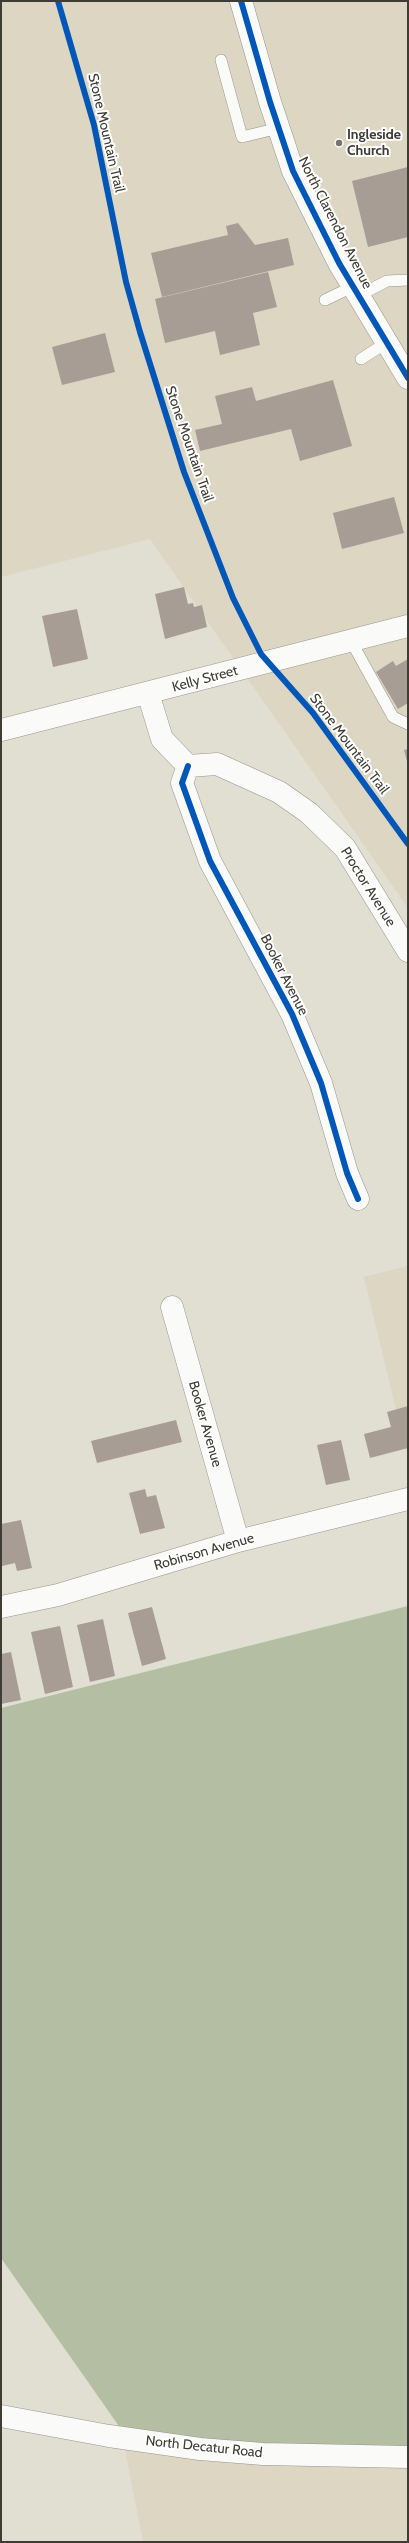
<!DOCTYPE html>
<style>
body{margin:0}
#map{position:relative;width:409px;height:2543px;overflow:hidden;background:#e1ded2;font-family:Cabin,sans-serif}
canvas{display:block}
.frame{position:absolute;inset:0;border:2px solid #3e3c34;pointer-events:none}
</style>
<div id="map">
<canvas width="409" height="2543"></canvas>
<div class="frame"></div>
</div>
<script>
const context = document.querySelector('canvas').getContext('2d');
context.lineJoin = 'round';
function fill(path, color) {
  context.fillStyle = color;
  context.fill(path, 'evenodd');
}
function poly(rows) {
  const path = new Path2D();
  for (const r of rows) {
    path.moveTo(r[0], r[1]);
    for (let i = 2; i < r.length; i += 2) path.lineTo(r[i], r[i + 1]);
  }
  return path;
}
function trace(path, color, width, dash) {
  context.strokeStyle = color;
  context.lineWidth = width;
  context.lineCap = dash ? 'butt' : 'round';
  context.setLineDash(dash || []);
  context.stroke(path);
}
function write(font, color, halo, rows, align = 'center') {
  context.font = font + ' Cabin,sans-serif';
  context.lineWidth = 4;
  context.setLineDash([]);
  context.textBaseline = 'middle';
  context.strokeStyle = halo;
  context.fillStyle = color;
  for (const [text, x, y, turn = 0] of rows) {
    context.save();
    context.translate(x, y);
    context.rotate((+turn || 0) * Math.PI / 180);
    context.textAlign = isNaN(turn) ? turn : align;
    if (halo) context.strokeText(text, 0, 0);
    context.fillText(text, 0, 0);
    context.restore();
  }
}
const built = poly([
 [1,1,408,1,408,908,150,539,1,577],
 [408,1266,408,1459,364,1277],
 [121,2429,408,2453,408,2542,143,2542]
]);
const forest = poly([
 [408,1606,408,2453,240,2447,121,2429,1,2258,1,1708]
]);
const building = poly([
 [408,167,408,237,368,247,352,181],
 [238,223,255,245,288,238,294,265,162,297,151,253,228,235,226,226],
 [268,272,277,307,253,313,260,345,220,355,215,331,165,343,155,299],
 [105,333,115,372,62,385,52,347],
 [333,380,352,446,300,461,291,429,200,451,195,430,222,424,215,396,252,387,256,401],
 [394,497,404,533,342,549,333,513],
 [184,587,188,604,193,603,194,607,202,605,207,627,165,639,155,594],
 [77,609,88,659,53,667,42,616],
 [408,659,408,703,398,709,376,672,393,661,396,666],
 [408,749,408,765,404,750],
 [408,1406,408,1448,370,1458,364,1434,391,1427,387,1412],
 [176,1420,182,1442,97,1463,91,1441],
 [341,1440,350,1480,326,1485,317,1445],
 [145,1489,147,1497,156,1495,165,1528,140,1534,129,1493],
 [21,1520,32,1568,17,1571,15,1563,2,1566,1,1524],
 [152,1607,166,1659,142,1666,128,1613],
 [103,1619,115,1676,90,1682,77,1625],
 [60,1626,73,1687,45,1694,31,1632],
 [11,1652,21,1700,1,1704,1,1654]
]);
const lane = poly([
 [221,60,242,137,279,128],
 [358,296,387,281,408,280],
 [325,300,352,287],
 [361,359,386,343],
 [351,641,393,717,408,724]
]);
const street = poly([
 [148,693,162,739,188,766,217,764,279,792,309,813,345,848,408,951],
 [1,730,408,626],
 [188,766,182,783,210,861,292,1014,321,1083,347,1173,358,1199],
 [172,1307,238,1541],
 [1,1607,58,1595,238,1541,408,1499]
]);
const secondary = poly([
 [241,1,270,102,293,171,339,263,408,378],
 [1,2416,109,2436,200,2449,263,2454,408,2457]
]);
const cycleway = poly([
 [58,1,94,125,126,282,140,332,184,472,233,598,261,654,313,713,408,844],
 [241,1,270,102,293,171,339,263,408,378],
 [188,766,182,783,210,861,292,1014,321,1083,347,1173,358,1199]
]);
const markers = [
 [339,143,4,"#77756b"]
];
const streetNames = [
 ["Stone Mountain Trail",106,133,77],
 ["North Clarendon Avenue",335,223,63],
 ["Stone Mountain Trail",189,444,71],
 ["Kelly Street",205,679,-15],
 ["Stone Mountain Trail",349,744,53],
 ["Proctor Avenue",368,887,58],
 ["Booker Avenue",284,975,63],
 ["Booker Avenue",205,1424,74],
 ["Robinson Avenue",204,1552,-16],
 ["North Decatur Road",204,2447,6]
];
const poiNames = [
 ["Ingleside",347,135],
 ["Church",347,151]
];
fill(built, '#dcd6c2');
fill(forest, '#b4bea2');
fill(building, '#a79d94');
trace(lane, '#97948c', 12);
trace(street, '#97948c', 23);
trace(secondary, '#97948c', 23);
trace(lane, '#fafaf8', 11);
trace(street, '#fafaf8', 22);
trace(secondary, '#fafaf8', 22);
trace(cycleway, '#0057b8', 6);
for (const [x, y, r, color] of markers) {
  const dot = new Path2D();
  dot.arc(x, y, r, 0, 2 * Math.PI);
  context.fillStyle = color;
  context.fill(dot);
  trace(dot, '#fff', 1.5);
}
write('14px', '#3e3c34', '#fff', streetNames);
write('bold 14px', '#3e3c34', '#fff', poiNames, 'left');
</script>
